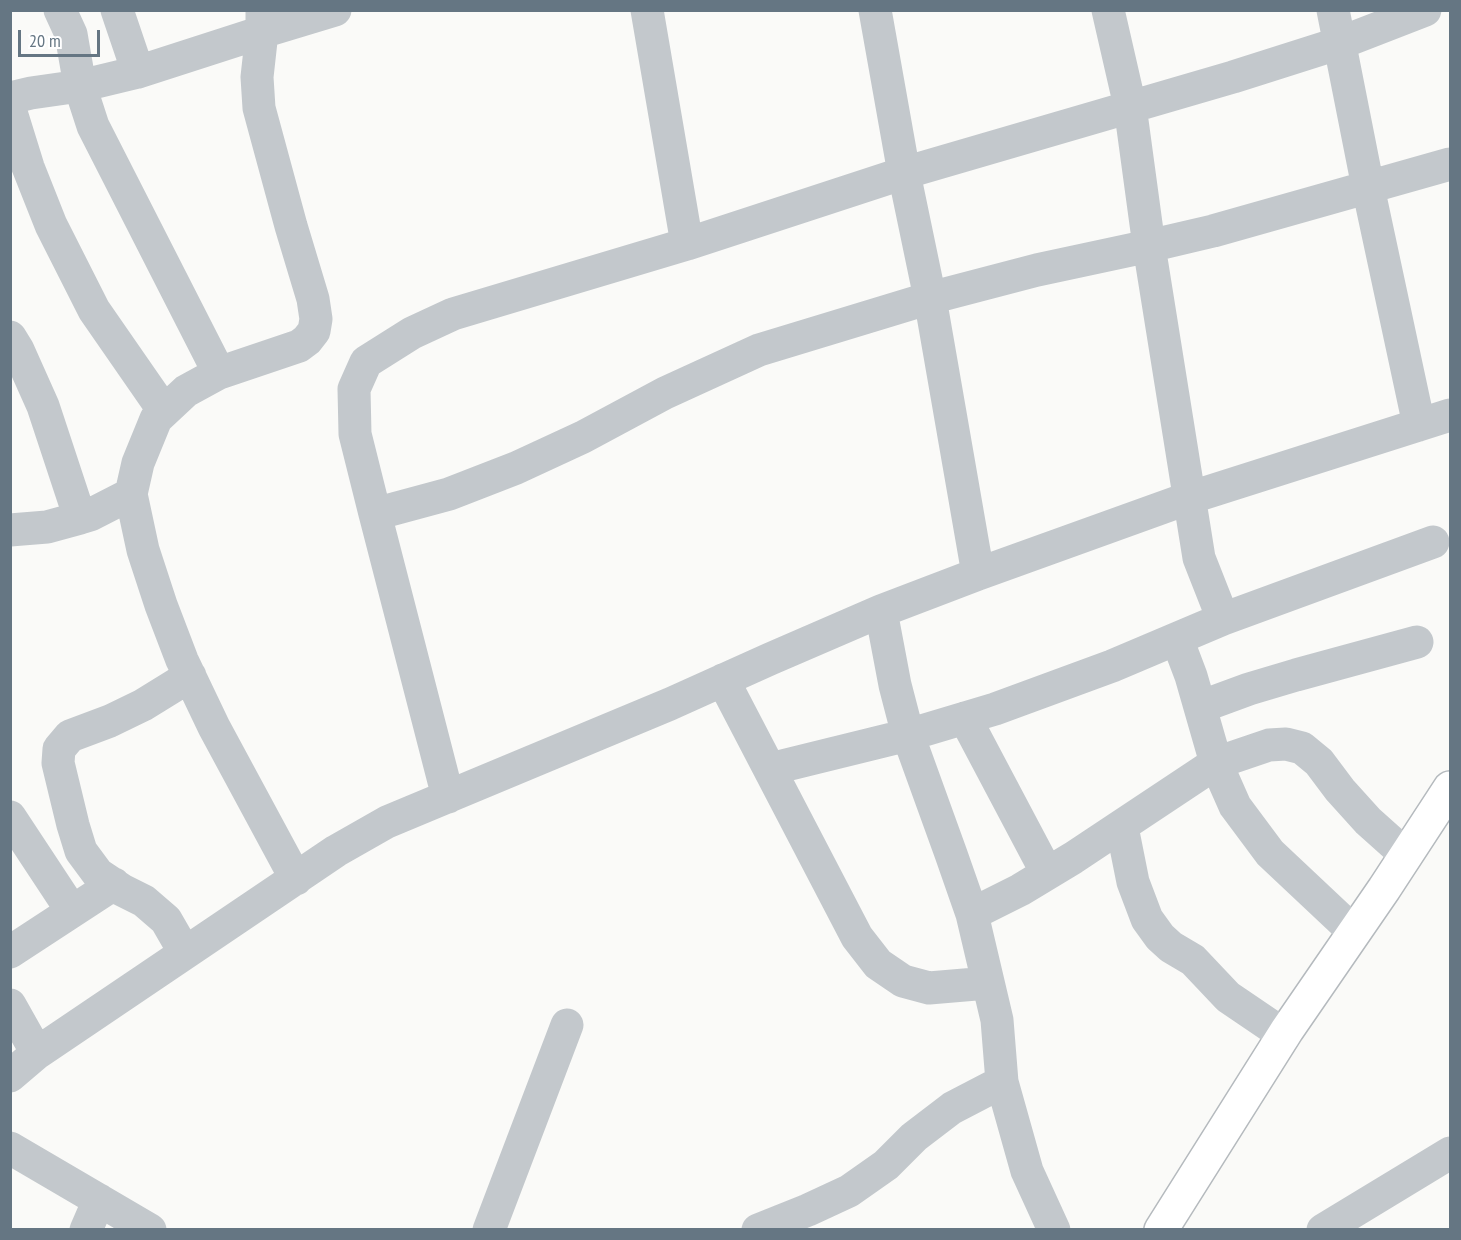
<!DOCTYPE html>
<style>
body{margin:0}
#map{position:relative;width:1461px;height:1240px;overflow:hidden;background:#fafaf8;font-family:"PT Sans Narrow",sans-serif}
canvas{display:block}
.frame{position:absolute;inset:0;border:12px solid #657683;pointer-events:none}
.scale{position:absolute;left:18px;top:30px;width:82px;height:27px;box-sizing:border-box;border:3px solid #657683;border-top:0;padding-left:8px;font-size:18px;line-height:21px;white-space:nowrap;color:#657683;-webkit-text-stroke:4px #fff;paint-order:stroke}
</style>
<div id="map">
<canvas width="1461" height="1240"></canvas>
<div class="frame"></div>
<div class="scale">20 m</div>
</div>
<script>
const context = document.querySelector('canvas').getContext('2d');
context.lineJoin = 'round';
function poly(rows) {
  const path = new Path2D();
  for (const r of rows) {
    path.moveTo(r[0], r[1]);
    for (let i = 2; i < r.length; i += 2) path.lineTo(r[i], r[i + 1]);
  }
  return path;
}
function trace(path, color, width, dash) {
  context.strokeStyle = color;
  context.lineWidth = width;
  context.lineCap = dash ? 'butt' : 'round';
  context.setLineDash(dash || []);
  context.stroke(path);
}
const minor = poly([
 [60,10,71,34,80,86,93,126,219,373],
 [117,10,138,72],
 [262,10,262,32,257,77,259,108,291,226,313,299,316,319,314,331,307,340,299,346,219,373,186,391,156,419,138,463,131,494,143,550,161,605,182,660,214,727,296,879],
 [647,10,687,244],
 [875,10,904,173,930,298,978,574],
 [1108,10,1130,106,1149,246,1199,558,1223,619],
 [1333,10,1368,187,1419,425],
 [1425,10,1340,43,1233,77,904,173,687,244,453,314,412,333,366,362,354,389,355,434,375,514,449,494,516,468,583,437,665,393,759,350,930,298,1037,270,1149,246,1213,231,1450,164],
 [10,98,31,93,80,86,138,72,262,32,335,10],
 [10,109,28,167,51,225,94,310,164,411],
 [10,337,18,350,43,406,80,518],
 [375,514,448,797],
 [10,530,47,527,80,518,90,515,131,494],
 [881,611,895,685,908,735,951,854,972,914,997,1020,1002,1082,1027,1171,1054,1230],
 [1177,639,1191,676,1216,763,1235,806,1270,853,1354,932],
 [723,680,857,937,878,964,903,981,929,988,988,983],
 [1200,707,1249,689,1296,675,1417,642],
 [965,718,1047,873],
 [770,769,908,735,995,709,1112,666,1223,619,1433,542],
 [10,817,72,911],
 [1122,827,1133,882,1147,919,1160,937,1171,947,1193,960,1228,997,1284,1035],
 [972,914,1020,890,1073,858,1216,763,1269,745,1286,744,1302,748,1319,762,1340,790,1368,821,1406,855],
 [10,952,114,884],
 [185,953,166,920,144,901,122,890,98,874,81,851,73,825,58,763,59,749,70,736,110,721,143,705,190,676],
 [10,1005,37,1053],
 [10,1076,37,1053,336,851,387,822,670,704,770,659,881,611,978,574,1189,498,1450,415],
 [10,1148,150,1230],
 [86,1230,99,1200],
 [489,1230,567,1025],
 [758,1230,808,1210,849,1191,886,1165,914,1137,952,1108,1002,1082],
 [1323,1230,1450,1153]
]);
const major = poly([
 [1161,1230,1287,1030,1384,889,1450,788]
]);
trace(major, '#b5babe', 36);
trace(minor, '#c3c8cc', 33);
trace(major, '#fff', 33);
</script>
